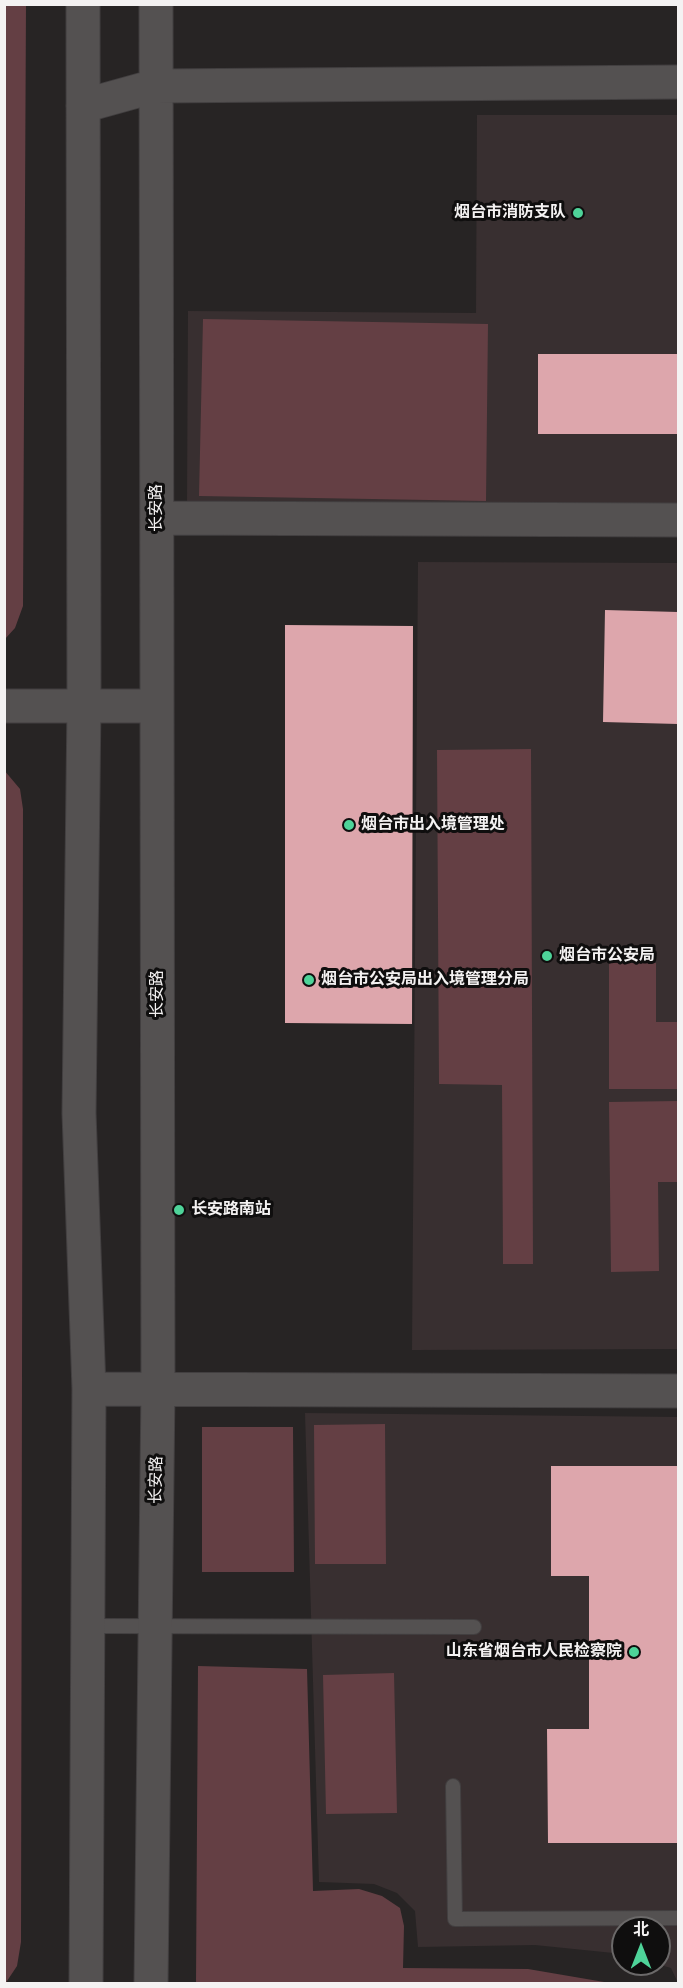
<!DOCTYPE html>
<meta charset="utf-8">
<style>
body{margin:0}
#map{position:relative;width:683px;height:1988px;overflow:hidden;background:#272424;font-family:"Roboto Condensed","Noto Sans SC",sans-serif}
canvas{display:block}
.frame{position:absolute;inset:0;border:6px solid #f4f2f2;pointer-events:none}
.north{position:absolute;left:611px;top:1916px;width:60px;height:60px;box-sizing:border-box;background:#0f0e0e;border:2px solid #6b6969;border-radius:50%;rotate:0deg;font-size:16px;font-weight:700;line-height:24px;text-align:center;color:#f4f2f2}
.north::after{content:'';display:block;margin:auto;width:21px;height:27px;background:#4ed399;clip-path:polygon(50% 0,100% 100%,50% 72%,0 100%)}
</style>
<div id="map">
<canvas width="683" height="1988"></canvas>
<div class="frame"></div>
<div class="north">北</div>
</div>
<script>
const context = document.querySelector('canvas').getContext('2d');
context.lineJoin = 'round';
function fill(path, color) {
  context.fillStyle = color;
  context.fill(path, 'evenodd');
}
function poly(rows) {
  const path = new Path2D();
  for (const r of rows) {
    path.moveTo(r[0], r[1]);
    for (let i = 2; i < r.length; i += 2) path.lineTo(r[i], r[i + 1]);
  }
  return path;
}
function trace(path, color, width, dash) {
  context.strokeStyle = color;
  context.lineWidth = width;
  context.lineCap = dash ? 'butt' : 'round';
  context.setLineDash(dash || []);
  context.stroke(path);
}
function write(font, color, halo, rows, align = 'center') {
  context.font = font + ' "Roboto Condensed","Noto Sans SC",sans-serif';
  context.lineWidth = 6;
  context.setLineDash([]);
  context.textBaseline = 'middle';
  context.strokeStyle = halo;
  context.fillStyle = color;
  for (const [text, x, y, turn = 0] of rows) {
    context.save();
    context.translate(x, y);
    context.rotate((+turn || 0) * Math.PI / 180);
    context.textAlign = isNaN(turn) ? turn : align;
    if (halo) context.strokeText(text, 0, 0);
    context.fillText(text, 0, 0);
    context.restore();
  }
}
const built = poly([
 [477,115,678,115,678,506,187,502,188,311,476,313],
 [418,562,678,563,678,1349,412,1350],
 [305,1413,678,1417,678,1983,671,1968,657,1964,659,1964,659,1928,623,1928,623,1954,535,1945,418,1947,415,1911,397,1893,374,1884,319,1882]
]);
const green = poly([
 [26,4,23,606,15,628,5,639,4,5],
 [203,319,488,324,486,501,199,496],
 [531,749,533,1264,503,1264,502,1085,439,1084,437,750],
 [4,770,20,789,23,809,21,1942,17,1966,5,1984],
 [609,963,656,963,656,1022,678,1022,678,1089,609,1089],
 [678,1101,678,1182,658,1182,659,1271,611,1272,609,1102],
 [385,1424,386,1564,315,1564,314,1425],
 [202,1427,293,1427,294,1572,202,1572],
 [198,1666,307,1669,313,1891,359,1889,382,1896,400,1908,404,1926,403,1968,528,1969,610,1983,196,1983],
 [394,1673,397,1813,326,1814,323,1675]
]);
const building = poly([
 [538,354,678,354,678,434,538,434],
 [605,610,678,612,678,724,603,722],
 [285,625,413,626,412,1024,285,1023],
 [551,1466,678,1466,678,1843,548,1843,547,1729,589,1729,589,1576,551,1576]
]);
const service = poly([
 [89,1626,474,1627],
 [453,1786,455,1919,678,1918]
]);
const tertiary = poly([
 [83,4,84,705,79,1113,89,1389,86,1984],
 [83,106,155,86,678,82],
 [157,518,678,520],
 [4,706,157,706],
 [89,1389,678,1391],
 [151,1984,158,1388,156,4]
]);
const markers = [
 [578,213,6,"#4ed399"],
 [349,825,6,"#4ed399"],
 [547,956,6,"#4ed399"],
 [309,980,6,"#4ed399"],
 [179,1210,6,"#4ed399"],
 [634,1652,6,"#4ed399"]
];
const poiNames = [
 ["烟台市消防支队",566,213,"right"],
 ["烟台市出入境管理处",361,825],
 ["烟台市公安局",559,956],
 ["烟台市公安局出入境管理分局",321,980],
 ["长安路南站",191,1210],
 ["山东省烟台市人民检察院",622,1652,"right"]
];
const streetNames = [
 ["长安路",157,508,-90],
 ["长安路",158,994,-90],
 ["长安路",157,1480,-89]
];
fill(built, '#382f30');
fill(green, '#643f44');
fill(building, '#dda6ac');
trace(service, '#423f40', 16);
trace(tertiary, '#423f40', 35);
trace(service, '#545151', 14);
trace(tertiary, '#545151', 33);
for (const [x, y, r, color] of markers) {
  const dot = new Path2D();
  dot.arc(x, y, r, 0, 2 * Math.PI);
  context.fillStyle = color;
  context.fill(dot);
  trace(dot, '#0f0e0e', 2);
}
write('bold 16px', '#f4f2f2', '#0f0e0e', poiNames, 'left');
write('16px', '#f4f2f2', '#0f0e0e', streetNames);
</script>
